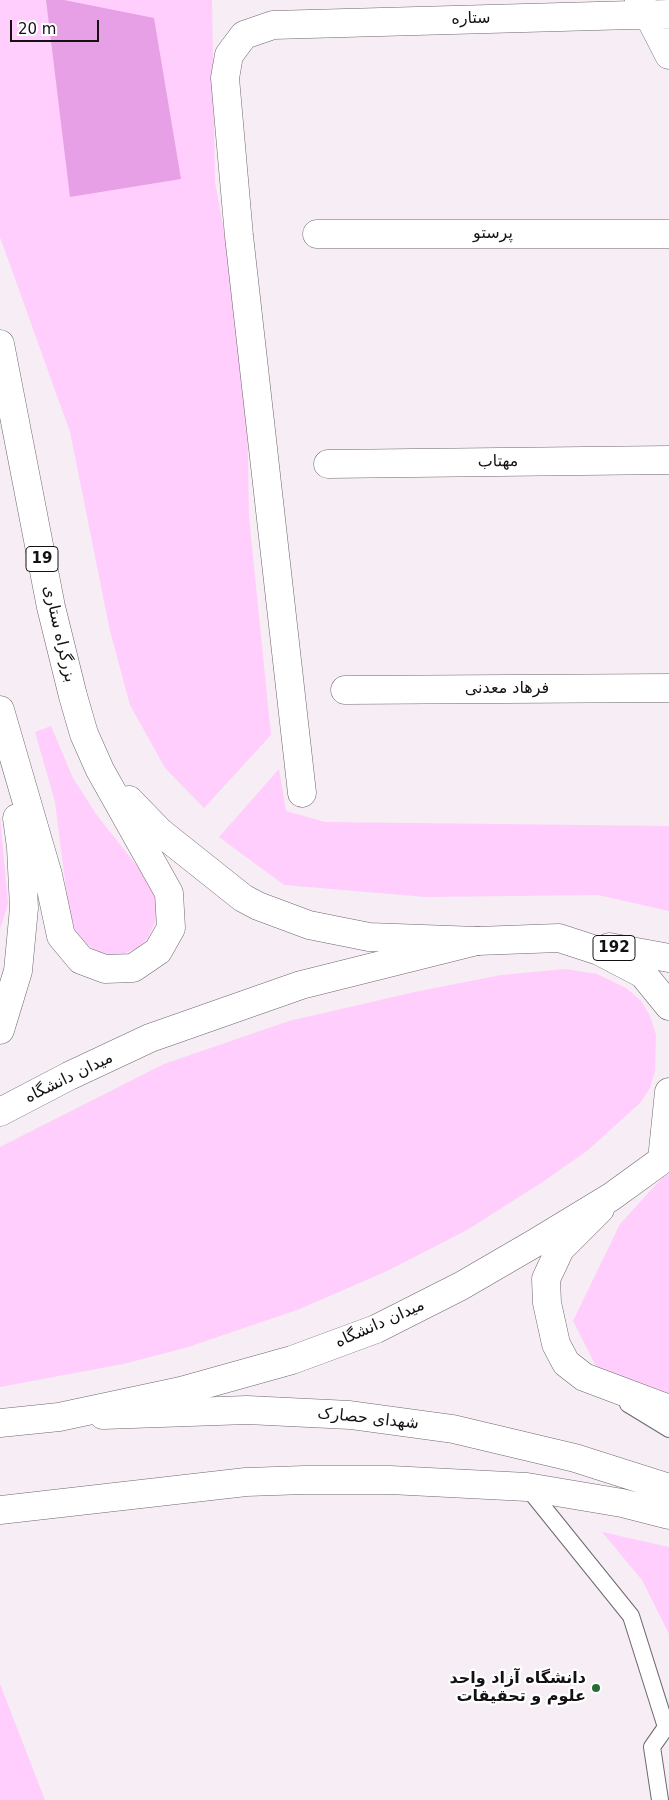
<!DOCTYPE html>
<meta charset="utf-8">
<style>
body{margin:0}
#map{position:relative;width:669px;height:1800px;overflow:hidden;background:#f6edf5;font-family:"DejaVu Sans",sans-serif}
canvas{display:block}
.scale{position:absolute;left:10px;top:20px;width:89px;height:22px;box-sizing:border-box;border:2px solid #141113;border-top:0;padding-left:6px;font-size:15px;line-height:18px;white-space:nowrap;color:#141113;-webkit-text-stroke:4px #fff;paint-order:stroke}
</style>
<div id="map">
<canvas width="669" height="1800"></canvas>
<div class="scale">20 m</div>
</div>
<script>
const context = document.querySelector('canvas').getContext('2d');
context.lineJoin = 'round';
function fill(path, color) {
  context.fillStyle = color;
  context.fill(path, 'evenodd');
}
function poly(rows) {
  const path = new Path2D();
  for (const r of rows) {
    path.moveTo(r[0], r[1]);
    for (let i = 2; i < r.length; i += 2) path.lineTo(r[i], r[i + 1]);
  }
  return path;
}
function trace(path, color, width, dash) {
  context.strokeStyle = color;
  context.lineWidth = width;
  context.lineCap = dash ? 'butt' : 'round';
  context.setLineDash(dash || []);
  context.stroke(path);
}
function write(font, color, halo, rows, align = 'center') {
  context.font = font + ' "DejaVu Sans",Cairo,sans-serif';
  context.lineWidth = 4.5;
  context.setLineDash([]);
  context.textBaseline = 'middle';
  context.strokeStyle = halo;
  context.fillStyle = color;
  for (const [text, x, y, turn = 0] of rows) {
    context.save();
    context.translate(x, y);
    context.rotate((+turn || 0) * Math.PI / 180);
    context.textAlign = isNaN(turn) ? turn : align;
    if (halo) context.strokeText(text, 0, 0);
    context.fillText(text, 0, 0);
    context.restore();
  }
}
const green = poly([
 [0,0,212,0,215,182,246,352,249,517,271,735,204,808,165,768,130,705,110,631,70,432,0,237],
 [51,726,73,778,96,814,140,870,150,886,157,902,157,917,148,938,137,948,121,955,111,956,98,952,86,944,74,928,68,904,55,802,35,732],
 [279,769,286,811,325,822,669,826,669,911,598,895,426,897,284,885,219,837],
 [0,817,8,904,0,929],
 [565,969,597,974,626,988,641,1001,650,1016,656,1035,655,1071,650,1088,640,1103,587,1151,544,1181,467,1230,385,1272,297,1310,185,1348,123,1364,0,1387,0,1147,164,1064,289,1021,415,992,501,975],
 [669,1174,669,1397,596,1366,573,1321,620,1224,663,1177],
 [602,1532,669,1547,669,1634,642,1580],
 [0,1684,45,1800,0,1800]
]);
const water = poly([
 [46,0,64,0,154,18,181,179,70,197]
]);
const service = poly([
 [628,1404,669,1429],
 [527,1487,631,1616,666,1727],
 [660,1800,652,1747,666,1727,669,1726]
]);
const minor = poly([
 [639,1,648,14,669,55],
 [317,234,669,234],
 [328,464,669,460],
 [345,690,669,688],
 [302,793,239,236,225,78,229,55,244,35,273,25,669,14]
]);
const secondary = poly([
 [600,1209,560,1249,546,1279,547,1303,556,1344,566,1363,584,1377,669,1409],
 [103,1415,247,1410,350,1415,453,1429,575,1458,669,1488],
 [0,1510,246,1482,305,1480,390,1480,527,1487,622,1503,669,1515]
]);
const primary = poly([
 [609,947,669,958],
 [0,1112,69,1076,150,1038,301,985,477,941,559,938,599,951,643,974,669,1006],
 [0,1423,59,1417,181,1391,292,1360,376,1329,461,1286,535,1243,611,1197,662,1160,669,1092]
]);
const trunk = poly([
 [0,344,51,607,73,696,84,734,100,770,169,893,171,928,158,951,133,968,105,969,81,960,61,936,48,875,0,710],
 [129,800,160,832,243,898,258,906,309,925,369,937,477,941],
 [0,1030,18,971,24,908,21,847,17,818]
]);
const markers = [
 [596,1688,5,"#276b36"]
];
const shields = [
 [42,559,32],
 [614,948,42]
];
const shieldNames = [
 ["19",42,559],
 ["192",614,948]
];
const streetNames = [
 ["ستاره",471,19,-2],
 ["پرستو",493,234],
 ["مهتاب",498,462,-1],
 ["بزرگراه ستاری",59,634,77],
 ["فرهاد معدنی",507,689],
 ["میدان دانشگاه",69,1078,-26],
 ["میدان دانشگاه",380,1324,-24],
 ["شهدای حصارک",368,1419,6]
];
const poiNames = [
 ["دانشگاه آزاد واحد",586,1679],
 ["علوم و تحقیقات",586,1697]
];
fill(green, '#ffcefc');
fill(water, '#e7a0e5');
trace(service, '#6e676e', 18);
trace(minor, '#6e676e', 29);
trace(secondary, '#6e676e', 29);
trace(primary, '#6e676e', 29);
trace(trunk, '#6e676e', 29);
trace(service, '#fff', 16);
trace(minor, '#fff', 28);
trace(secondary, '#fff', 28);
trace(primary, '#fff', 28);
trace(trunk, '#fff', 28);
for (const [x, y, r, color] of markers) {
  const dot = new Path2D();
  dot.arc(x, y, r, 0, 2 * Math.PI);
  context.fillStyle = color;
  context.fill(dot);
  trace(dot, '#fff', 2);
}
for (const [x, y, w] of shields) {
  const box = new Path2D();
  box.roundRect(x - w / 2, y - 12.5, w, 25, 4);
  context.fillStyle = '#fff';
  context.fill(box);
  trace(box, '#141113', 1);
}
write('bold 15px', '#141113', null, shieldNames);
write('16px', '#141113', '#fff', streetNames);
write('bold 16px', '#141113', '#fff', poiNames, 'right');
</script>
